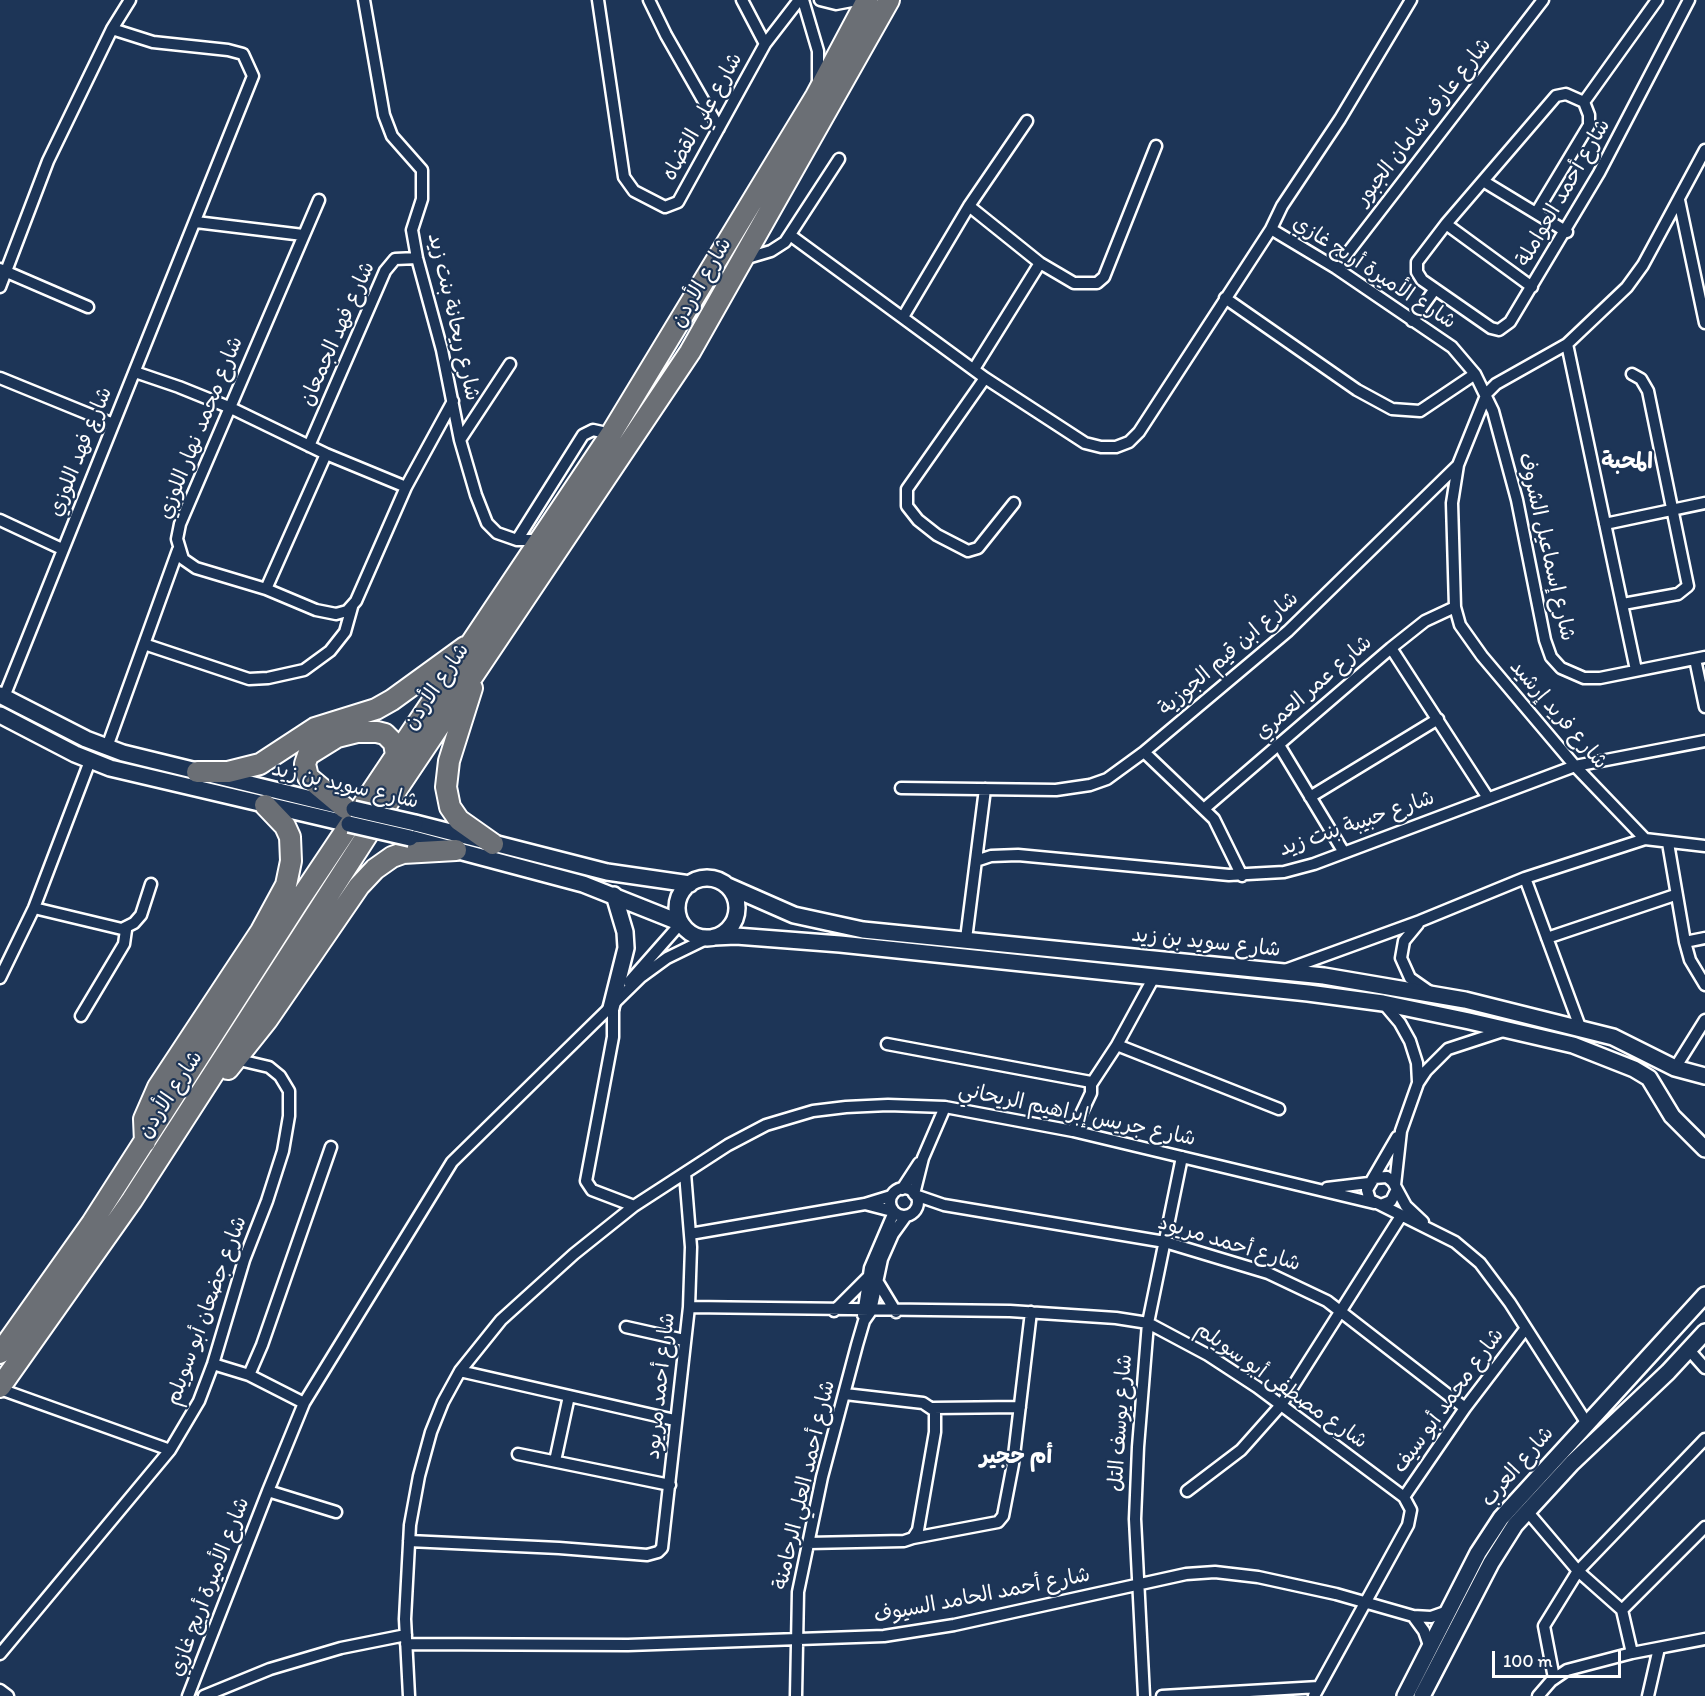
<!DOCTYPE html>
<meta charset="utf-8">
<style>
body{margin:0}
#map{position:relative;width:1705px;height:1696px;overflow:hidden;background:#1d3557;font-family:Itim,sans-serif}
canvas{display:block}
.scale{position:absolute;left:1492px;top:1651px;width:129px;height:27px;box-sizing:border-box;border:3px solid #fff;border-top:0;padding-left:8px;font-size:18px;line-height:21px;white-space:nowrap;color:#fff;-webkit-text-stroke:4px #1d3557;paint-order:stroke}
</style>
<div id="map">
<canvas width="1705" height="1696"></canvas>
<div class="scale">100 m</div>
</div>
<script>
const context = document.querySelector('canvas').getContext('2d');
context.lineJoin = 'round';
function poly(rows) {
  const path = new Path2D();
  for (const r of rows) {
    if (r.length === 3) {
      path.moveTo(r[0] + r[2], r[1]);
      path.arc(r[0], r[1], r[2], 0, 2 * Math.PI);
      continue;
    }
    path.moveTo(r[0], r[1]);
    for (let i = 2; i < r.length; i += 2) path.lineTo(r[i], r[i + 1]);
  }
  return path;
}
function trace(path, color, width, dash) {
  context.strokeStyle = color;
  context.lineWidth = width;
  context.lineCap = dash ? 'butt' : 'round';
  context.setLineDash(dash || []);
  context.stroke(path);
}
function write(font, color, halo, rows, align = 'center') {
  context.font = font + ' Itim,"Playpen Sans Arabic",sans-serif';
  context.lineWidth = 4.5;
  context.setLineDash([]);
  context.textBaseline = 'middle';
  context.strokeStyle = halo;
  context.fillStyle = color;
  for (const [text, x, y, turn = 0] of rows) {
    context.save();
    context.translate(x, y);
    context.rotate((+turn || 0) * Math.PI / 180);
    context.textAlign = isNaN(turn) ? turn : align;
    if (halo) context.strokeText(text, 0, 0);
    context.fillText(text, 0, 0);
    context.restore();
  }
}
const street = poly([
 [364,0,384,115,392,136,422,170,422,199,412,230,417,258,442,350,460,440,476,495,487,523,497,533,517,540,541,540],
 [598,0,624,177,634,191,665,207,678,202,765,44,742,0],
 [649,0,666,35,719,128],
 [803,0,818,51,818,81],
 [820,0,836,4,857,0],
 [1411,0,1340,119,1282,206,1271,229,1336,268,1452,347,1475,374,1493,411,1517,500,1545,640,1551,657,1561,668,1584,678,1600,678,1705,657],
 [765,44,799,0],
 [1584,102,1657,0],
 [1483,181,1567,232],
 [319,200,180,524,177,539,183,559,196,568,266,589,316,610,336,614,347,611,356,601,406,487,453,401],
 [1679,200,1705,323],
 [969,206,1040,263,1074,283,1097,283,1104,277,1156,146],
 [1536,213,1589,125,1589,115,1584,102,1566,94,1556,96,1446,224,1417,262,1417,272,1422,280,1491,328,1499,330,1510,322,1599,173,1689,0],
 [196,222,303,235],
 [1446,224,1532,287],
 [790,235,985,378,1085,443,1101,447,1116,447,1129,442,1139,432,1271,229],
 [744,259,771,251,785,242,839,159],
 [1336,268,1543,0],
 [0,269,88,307],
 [0,287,48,161,112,29,130,0],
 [1225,298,1357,390,1392,409,1420,411,1475,374],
 [903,317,969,206,1027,121],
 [1412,321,1435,289],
 [1567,344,1636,670],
 [974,369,1040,263],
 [135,372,179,387,231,408,326,454,406,487],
 [0,378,113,424],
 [985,378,907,489,907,506,918,520,937,535,968,551,978,548,1014,503],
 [460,440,510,364],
 [309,446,385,271,395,259,417,258],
 [0,520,62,549],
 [1605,524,1705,503],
 [517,540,583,435,593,430,611,434],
 [266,589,326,454],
 [1623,604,1678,594,1688,586,1648,391,1641,379,1632,374],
 [144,644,249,679,268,678,304,670,330,651,345,632,352,607],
 [1391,648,1488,798],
 [1695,659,1705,707],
 [4,697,253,76,243,54,228,50,153,42,112,29],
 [1279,745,1343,851],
 [107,747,178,550],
 [1144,752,1214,819,1242,876],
 [901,788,1056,790,1090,785,1107,779,1144,752,1288,631,1457,466],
 [1310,797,1438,719],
 [1205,808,1391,648,1425,621,1455,607],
 [1645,839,1575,766,1482,656,1460,625,1455,607,1452,503,1458,465,1487,393,1496,384,1567,344,1627,287,1643,265,1705,150],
 [1668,843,1685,942,1690,960,1705,985],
 [976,861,991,856,1018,855,1229,875,1284,872,1314,864,1575,766,1705,741],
 [1525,878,1580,1027],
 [34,908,126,930,124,944,81,1016],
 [1418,924,1404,941,1401,958,1410,978,1430,992],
 [124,928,134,923,141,915,151,884],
 [1547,938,1675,895],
 [966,939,985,789],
 [1685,942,1705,938],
 [1285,970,1420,921,1525,878,1645,839,1705,846],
 [0,978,34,908,90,761],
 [629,982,681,923],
 [1383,1003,1400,1023,1410,1041,1417,1063,1418,1082],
 [613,1005,613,1037,586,1181,592,1190,634,1206],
 [887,1044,1091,1082,1091,1093,1073,1131],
 [1117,1045,1154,977],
 [1675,1068,1705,1020],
 [1092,1083,1117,1045,1279,1109],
 [1372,1180,1397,1137],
 [1395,1185,1401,1131,1418,1083,1426,1071,1448,1049,1506,1030],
 [1327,1188,1369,1183],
 [904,1202,14],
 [902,1189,919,1163],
 [1396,1191,1391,1201,1381,1205,1370,1200,1367,1190,1374,1178,1387,1177,1393,1182,1406,1206,1423,1222],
 [914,1194,923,1158,945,1107],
 [915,1195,944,1205,1165,1242,1268,1273,1327,1301,1465,1408],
 [865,1204,892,1211],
 [1381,1205,1455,1242,1480,1263,1510,1303,1586,1422],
 [690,1234,865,1204,891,1196],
 [876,1279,896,1312],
 [689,1307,1010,1311,1116,1318,1148,1323,1208,1355,1257,1387,1404,1497,1411,1510,1408,1525,1314,1696],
 [834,1311,868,1277],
 [863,1315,870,1268,894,1212],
 [626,1327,684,1340],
 [1689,1350,1705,1368],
 [213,1364,249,1375,262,1345,331,1147],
 [460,1371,675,1420],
 [249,1375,304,1403],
 [0,1389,170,1450],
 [933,1408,1020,1407],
 [518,1454,670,1485],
 [555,1461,569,1396],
 [268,1491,304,1403,452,1162,641,977,667,958,708,938],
 [1187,1491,1241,1450,1281,1405,1401,1216],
 [1404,1497,1465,1408,1526,1328],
 [1527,1511,1578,1571,1622,1610],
 [913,1538,998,1522,1003,1516,1013,1464,1031,1312],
 [409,1541,559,1548,647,1555,658,1552,662,1548,689,1307,691,1247,685,1173],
 [808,1543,904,1541,913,1538,918,1530,935,1432,935,1411,923,1403,845,1394],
 [1413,1616,1424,1631,1430,1648],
 [406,1644,628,1645,884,1636,954,1625,1186,1574,1215,1572,1258,1577,1336,1594,1413,1616,1431,1617,1448,1611],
 [1632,1653,1622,1610,1705,1527],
 [0,1654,170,1450,199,1401,213,1364,244,1260,267,1201,283,1151,289,1116,289,1091,280,1076,269,1067,235,1059],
 [1554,1678,1544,1626,1578,1571,1705,1439],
 [0,1690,8,1696],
 [188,1696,268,1491,336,1512],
 [204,1696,270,1669,341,1648,406,1635],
 [409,1696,405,1619,410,1525,419,1476,431,1432,443,1402,460,1371,501,1320,574,1254,634,1206,728,1145,766,1125,813,1111,846,1107,888,1105,945,1107,1073,1131,1374,1203],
 [796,1696,798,1592,822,1477,857,1345,864,1321,871,1311,882,1259,893,1234,906,1216],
 [1144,1696,1135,1519,1138,1447,1148,1323,1182,1157],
 [1162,1696,1319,1687],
 [1538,1696,1551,1681,1567,1670,1632,1653,1705,1639],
 [1648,1696,1659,1648]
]);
const secondary = poly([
 [0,695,86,739,123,753,340,806],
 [0,715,75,754,110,768,349,824],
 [415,823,607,872,690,884],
 [410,838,583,884,681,923],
 [707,908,30],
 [728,886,794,915,863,930,1324,976,1465,1000,1613,1037,1675,1068,1705,1076],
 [714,937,736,936,840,944,1308,993,1383,1003,1469,1021,1573,1045,1634,1069,1649,1078,1672,1116,1705,1149],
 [611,1008,626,948,625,932,614,895],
 [1405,1696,1478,1553,1501,1518,1705,1295],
 [1422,1696,1491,1563,1515,1525,1572,1463,1668,1372,1705,1332]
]);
const highway = poly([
 [472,688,449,761,446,787,450,807,459,820,493,844],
 [197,772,228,772,260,764,315,728,376,709,392,700,465,647],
 [345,808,308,777,305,764,308,755,337,737,357,732,377,732,385,734,394,743,396,755,393,763],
 [228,1069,267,1020,359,886,375,869,392,857,403,853,456,850],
 [145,1142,144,1119,158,1087,261,931,286,885,291,861,290,837,285,826,265,805],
 [0,1353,92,1223,298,902,611,434,816,96,867,0],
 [0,1387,132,1200,389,801,690,352,889,0]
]);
const secondaryBridge = poly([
 [354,809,415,823],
 [349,824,410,838]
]);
const streetNames = [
 ["شارع علي القضاه",703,117,-61],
 ["شارع عارف شامان الجبور",1424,122,-52],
 ["شارع أحمد العواملة",1564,193,-60],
 ["شارع الأميرة أريج غازي",1374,273,33],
 ["شارع الأردن",702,283,-60],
 ["شارع ريحانة بنت زيد",453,317,77],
 ["شارع فهد الجمعان",338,334,-66],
 ["شارع محمد نهار اللوزي",201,428,-68],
 ["شارع فهد اللوزي",81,452,-68],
 ["شارع إسماعيل الشروف",1546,547,77],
 ["شارع ابن قيم الجوزية",1229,654,-41],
 ["شارع الأردن",437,687,-56],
 ["شارع عمر العمري",1314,688,-41],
 ["شارع فريد إرشيد",1558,715,49],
 ["شارع سويد بن زيد",345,786,13],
 ["شارع حبيبة بنت زيد",1357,824,-19],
 ["شارع سويد بن زيد",1206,943,6],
 ["شارع الأردن",171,1095,-57],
 ["شارع جريس إبراهيم الريحاني",1077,1115,12],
 ["شارع أحمد مريود",1229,1244,17],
 ["شارع جضعان أبو سويلم",207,1311,-70],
 ["شارع أحمد مريود",661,1386,-84],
 ["شارع مصطفى أبو سويلم",1281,1386,35],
 ["شارع محمد أبو سيف",1449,1401,-54],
 ["شارع يوسف التل",1121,1423,-86],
 ["شارع العرب",1518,1467,-49],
 ["شارع أحمد العلي الرحامنة",805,1485,-77],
 ["شارع الأميرة أريج غازي",210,1587,-69],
 ["شارع أحمد الحامد السيوف",982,1596,-11]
];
const neighbourhoodNames = [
 ["المحبة",1627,462],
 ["أم حجير",1016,1457]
];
trace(street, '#fff', 15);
trace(secondary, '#fff', 20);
trace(highway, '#fff', 24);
trace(street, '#1d3557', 10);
trace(secondary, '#1d3557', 15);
trace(highway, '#6b6f75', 20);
trace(secondaryBridge, '#fff', 20, []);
trace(secondaryBridge, '#1d3557', 15);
write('21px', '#fff', '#1d3557', streetNames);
write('bold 22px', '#fff', '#1d3557', neighbourhoodNames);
</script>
